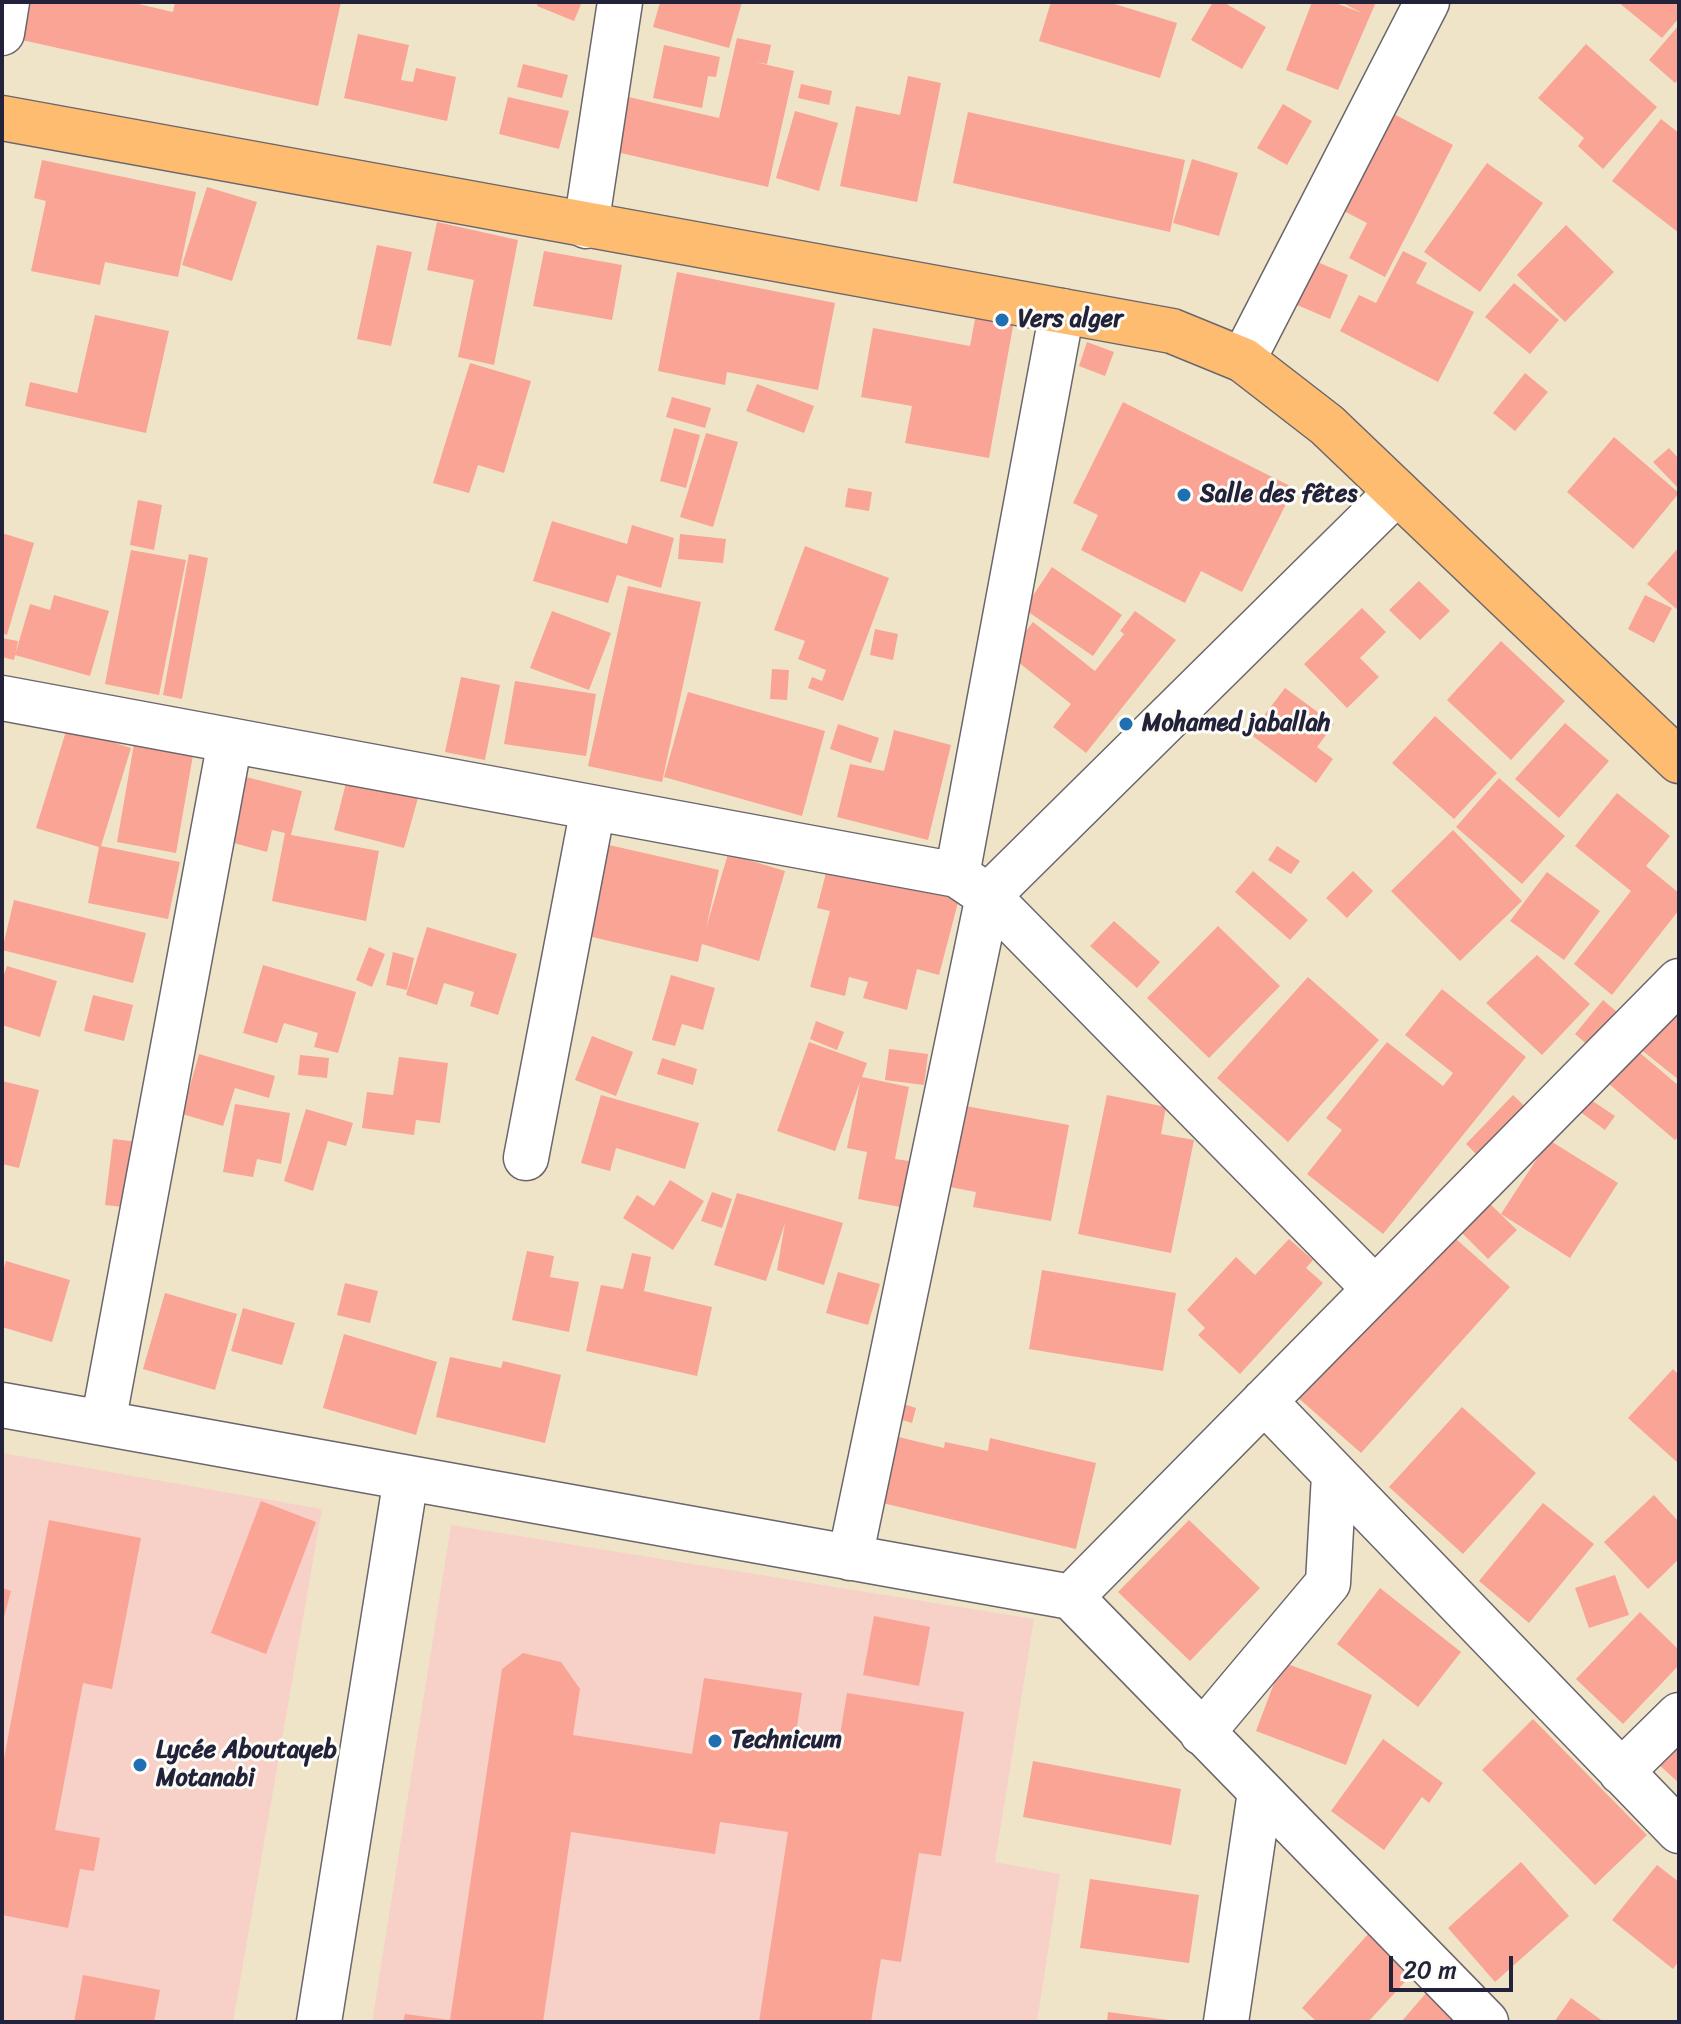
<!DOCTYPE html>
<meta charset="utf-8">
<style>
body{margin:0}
#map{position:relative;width:1681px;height:2024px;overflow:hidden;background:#f0e4c8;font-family:Sriracha,sans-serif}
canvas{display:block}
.frame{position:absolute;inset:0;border:4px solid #22223b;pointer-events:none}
.scale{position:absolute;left:1389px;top:1956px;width:124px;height:36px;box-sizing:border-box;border:4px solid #22223b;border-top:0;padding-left:10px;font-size:24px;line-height:28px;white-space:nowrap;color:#22223b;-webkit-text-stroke:6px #fdfcf7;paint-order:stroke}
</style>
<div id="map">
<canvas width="1681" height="2024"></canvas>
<div class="frame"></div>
<div class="scale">20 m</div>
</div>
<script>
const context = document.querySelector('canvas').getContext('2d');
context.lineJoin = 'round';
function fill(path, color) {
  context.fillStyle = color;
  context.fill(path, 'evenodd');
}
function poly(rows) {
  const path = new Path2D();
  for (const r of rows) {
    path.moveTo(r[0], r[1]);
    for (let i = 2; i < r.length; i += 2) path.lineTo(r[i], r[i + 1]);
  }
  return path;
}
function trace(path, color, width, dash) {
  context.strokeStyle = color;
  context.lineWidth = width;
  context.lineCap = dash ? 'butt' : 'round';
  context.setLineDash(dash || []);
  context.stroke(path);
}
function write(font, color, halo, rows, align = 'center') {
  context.font = font + ' Sriracha,sans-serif';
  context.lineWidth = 6;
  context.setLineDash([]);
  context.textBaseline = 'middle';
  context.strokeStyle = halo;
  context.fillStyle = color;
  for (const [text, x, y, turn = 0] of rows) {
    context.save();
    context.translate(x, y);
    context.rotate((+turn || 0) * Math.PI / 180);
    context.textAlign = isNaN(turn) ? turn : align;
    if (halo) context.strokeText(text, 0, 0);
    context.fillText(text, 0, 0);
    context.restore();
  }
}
const built = poly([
 [2,1453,322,1509,233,2022,2,2022],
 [451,1525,1034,1619,995,1862,1060,1874,1037,2022,372,2022]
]);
const building = poly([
 [21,2,130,2,173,12,175,2,341,2,318,106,13,38],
 [538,2,578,2,581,4,574,21,537,6],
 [660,2,742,2,729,48,653,27],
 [1051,2,1108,2,1177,23,1160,78,1039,41],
 [1213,2,1223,2,1266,27,1242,69,1191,40],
 [1312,2,1333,2,1362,13,1341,2,1376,2,1338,90,1286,70],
 [1618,2,1678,2,1679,18,1662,38],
 [1679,25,1679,79,1675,83,1649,60],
 [358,34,409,45,401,80,413,82,416,68,456,77,447,121,344,98],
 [737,38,771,45,767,64,755,62,794,71,768,187,608,150,620,95,719,118],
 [1586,44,1657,107,1603,169,1578,146,1584,138,1538,98],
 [664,45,720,57,716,77,708,76,702,108,653,98],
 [523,64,568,75,562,98,517,87],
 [908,76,941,83,917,202,840,186,856,106,900,115],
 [801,84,832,91,829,105,798,98],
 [508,97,569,111,559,149,499,134],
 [1283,104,1312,121,1287,165,1257,148],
 [795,111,838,123,819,191,776,178],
 [968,112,1185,160,1170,232,953,183],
 [1392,113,1453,145,1385,277,1349,258,1367,223,1342,210],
 [1661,119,1679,133,1679,233,1612,181],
 [1192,159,1238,173,1219,236,1173,223],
 [42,160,196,192,178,277,105,262,100,285,31,271,46,201,34,198],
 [1487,163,1543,203,1480,292,1424,252],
 [207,187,257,202,232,281,182,265],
 [437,222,518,240,494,365,458,357,474,280,427,270],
 [1566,225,1614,272,1565,322,1517,275],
 [377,245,412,252,391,346,357,339],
 [544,251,622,265,612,320,533,306],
 [1403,251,1427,263,1416,283,1474,312,1438,382,1340,331,1359,295,1376,303],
 [1315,261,1348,275,1330,319,1297,305],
 [677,272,835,303,818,390,727,372,725,385,658,371],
 [1514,283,1559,320,1530,354,1485,317],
 [976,314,1014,321,989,458,905,443,912,406,861,397,873,328,970,346],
 [95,315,169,331,146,433,25,406,30,382,77,393],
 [1087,342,1114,352,1105,376,1079,366],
 [470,363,531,381,504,473,478,465,469,493,433,483],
 [1525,373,1548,392,1515,431,1493,413],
 [757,384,814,406,804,433,746,411],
 [672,397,711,408,705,428,666,417],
 [1123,402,1294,488,1242,592,1201,571,1185,603,1081,550,1098,515,1073,503],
 [674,428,700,435,686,488,660,481],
 [706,433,738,442,713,527,680,517],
 [1614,437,1679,493,1633,549,1567,492],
 [1669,448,1679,459,1679,489,1653,462],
 [848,488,872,492,869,511,845,507],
 [138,500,162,505,154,550,130,545],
 [552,521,627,544,632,525,674,538,661,588,617,575,608,603,533,581],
 [2,533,34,543,7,635,2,633],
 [680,534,726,539,723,563,678,559],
 [805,546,889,578,843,701,808,688,812,677,822,681,826,670,798,659,805,641,774,630],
 [1679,547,1679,611,1647,584],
 [131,550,186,560,159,695,105,684],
 [189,554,208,558,182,699,163,695],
 [1052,567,1122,615,1093,656,1024,609],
 [1419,581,1450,611,1420,640,1389,610],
 [628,586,701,602,662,782,588,766],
 [54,595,109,611,90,676,15,655,30,604,50,610],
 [1645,595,1672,608,1654,643,1628,629],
 [1362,608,1386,632,1360,658,1379,677,1347,708,1304,664],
 [552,611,611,633,589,690,530,668],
 [1135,611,1176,640,1086,753,1053,727,1071,704,1008,654,1033,622,1095,671,1124,634,1120,631],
 [875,629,898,634,893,660,870,655],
 [2,638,18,641,14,660,2,657],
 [1501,641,1565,701,1511,760,1447,700],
 [772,669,789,670,787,700,770,699],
 [461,677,500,685,485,760,445,752],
 [515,681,596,694,586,756,504,744],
 [1285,688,1334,724,1317,747,1333,759,1316,783,1250,734],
 [688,692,825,731,802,816,664,777],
 [1435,716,1497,773,1454,819,1392,763],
 [1565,723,1609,761,1559,818,1515,779],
 [838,724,879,738,871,763,830,749],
 [67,728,131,748,101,846,180,862,168,919,88,903,99,847,36,828],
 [894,730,951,745,928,840,837,817,850,764,884,771],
 [134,744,193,755,176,853,117,842],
 [246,777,302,791,291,835,379,851,366,921,272,901,285,833,272,830,267,852,230,842],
 [1499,778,1565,836,1522,884,1456,827],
 [347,779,418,798,404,848,334,830],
 [1617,793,1670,836,1646,866,1679,893,1679,910,1612,995,1574,964,1631,891,1575,846],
 [1453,830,1522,901,1460,961,1391,891],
 [609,845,719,870,706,928,728,854,785,871,759,961,702,944,698,962,588,936],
 [1277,846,1300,861,1291,874,1268,860],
 [830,857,961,891,939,975,917,969,907,1010,863,998,868,982,849,977,845,996,810,987,830,911,817,908],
 [1253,871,1308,920,1290,940,1235,892],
 [1353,871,1373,891,1347,918,1326,898],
 [1547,872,1600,911,1564,960,1510,921],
 [14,900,146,933,133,983,2,950],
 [1114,921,1160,962,1137,988,1090,946],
 [1218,926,1280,986,1209,1058,1147,998],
 [427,927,517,954,498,1015,470,1006,474,992,444,983,437,1005,406,995],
 [369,947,385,954,372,987,356,980],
 [393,952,414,958,407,990,386,985],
 [1537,955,1590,1004,1542,1055,1486,1003],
 [263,965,356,992,338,1053,314,1047,318,1033,284,1023,277,1043,243,1033],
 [7,966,57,981,40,1037,2,1025,2,980],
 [671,975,715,988,703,1030,682,1024,675,1046,652,1040],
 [1308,977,1379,1040,1288,1142,1217,1078],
 [1442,989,1526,1057,1383,1234,1307,1174,1342,1130,1326,1118,1387,1042,1443,1086,1453,1073,1405,1035],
 [93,995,133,1005,124,1041,84,1031],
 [1679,999,1679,1080,1639,1048],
 [1603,1000,1637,1029,1626,1041,1679,1086,1679,1136,1675,1140,1602,1078,1613,1067,1575,1034],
 [816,1021,844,1032,837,1050,810,1039],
 [592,1036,633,1052,616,1096,575,1080],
 [809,1042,867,1063,862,1077,909,1087,895,1159,909,1161,900,1207,858,1199,867,1152,847,1148,860,1082,835,1151,777,1131],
 [889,1049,928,1054,924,1085,885,1080],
 [199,1054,275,1076,269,1098,235,1088,223,1126,182,1114],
 [300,1055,329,1058,327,1078,298,1075],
 [399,1057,448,1063,440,1123,416,1120,414,1135,362,1128,367,1092,393,1095],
 [662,1058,697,1069,693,1085,657,1074],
 [2,1081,39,1090,19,1168,2,1164],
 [601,1095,699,1123,685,1169,616,1148,610,1171,581,1163],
 [1107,1095,1166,1107,1161,1134,1194,1140,1171,1253,1078,1234],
 [1513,1095,1536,1117,1488,1166,1466,1144],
 [1588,1098,1615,1116,1605,1130,1579,1111],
 [949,1103,1069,1125,1051,1221,973,1207,976,1192,934,1184],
 [235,1104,290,1113,281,1164,257,1159,253,1177,223,1172],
 [306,1109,353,1123,346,1146,328,1141,313,1191,284,1181],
 [113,1139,166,1145,158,1211,105,1205],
 [1549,1140,1618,1183,1570,1258,1501,1214],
 [670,1180,704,1201,673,1250,623,1218,637,1195,654,1206],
 [712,1192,732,1199,722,1228,701,1221],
 [737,1193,843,1223,824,1285,777,1270,785,1223,766,1281,714,1265],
 [1488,1202,1517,1230,1488,1259,1459,1230],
 [1446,1230,1510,1287,1361,1453,1296,1396],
 [1289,1239,1313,1260,1306,1268,1323,1283,1240,1374,1198,1335,1205,1328,1187,1310,1236,1257,1255,1275],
 [527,1251,554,1256,550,1277,579,1282,569,1332,512,1320],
 [632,1253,651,1257,644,1291,712,1307,697,1376,586,1351,601,1285,623,1289],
 [6,1261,70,1280,52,1342,2,1327,2,1274],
 [1042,1270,1176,1293,1163,1371,1029,1349],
 [838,1272,880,1284,868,1325,826,1313],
 [345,1283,378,1291,370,1323,337,1315],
 [165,1293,237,1314,215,1390,143,1369],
 [243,1308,295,1323,282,1365,231,1351],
 [344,1334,437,1362,416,1435,323,1408],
 [450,1357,501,1368,503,1361,561,1375,545,1443,436,1417],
 [1673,1369,1679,1375,1679,1464,1628,1418],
 [891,1400,916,1408,912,1423,886,1415],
 [1462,1407,1536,1473,1463,1554,1389,1487],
 [886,1434,944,1448,945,1442,988,1451,990,1438,1096,1463,1076,1549,870,1500],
 [1654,1495,1679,1522,1679,1559,1648,1589,1604,1542],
 [261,1501,316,1522,266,1654,211,1633],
 [1543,1503,1594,1544,1529,1623,1479,1581],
 [49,1520,141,1538,112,1689,83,1683,55,1830,100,1838,94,1871,80,1869,68,1928,2,1915,2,1769],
 [1189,1520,1260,1588,1190,1661,1118,1592],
 [1615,1575,1629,1615,1589,1628,1575,1588],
 [2,1588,11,1591,3,1621,2,1621],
 [1380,1588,1461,1652,1418,1707,1337,1644],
 [1640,1612,1679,1650,1679,1665,1623,1724,1576,1679],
 [874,1616,930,1627,919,1686,863,1675],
 [523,1653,561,1662,580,1689,573,1735,692,1754,704,1678,802,1693,795,1740,838,1747,847,1693,964,1712,941,1856,919,1853,901,1962,881,1959,871,2022,759,2022,788,1832,720,1822,715,1854,571,1832,543,2022,403,2022,405,2014,450,2020,502,1669],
 [1282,1662,1372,1695,1346,1765,1256,1731],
 [1533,1719,1647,1835,1595,1885,1482,1770],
 [1679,1736,1679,1783,1656,1762],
 [1383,1739,1443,1783,1429,1803,1422,1797,1384,1850,1331,1811],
 [1033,1761,1181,1789,1171,1845,1023,1817],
 [1521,1862,1569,1916,1495,1982,1448,1928],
 [1657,1865,1679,1882,1679,1961,1673,1969,1612,1920],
 [1090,1879,1199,1895,1189,1963,1080,1948],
 [1369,1933,1413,1973,1368,2022,1317,2022,1302,2008],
 [83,1975,160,1990,154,2022,74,2022],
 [1427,1992,1462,2022,1401,2022],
 [1571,1998,1604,2022,1554,2022],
 [1108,2012,1168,2020,1168,2022,1107,2022]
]);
const minor = poly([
 [2,33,7,2],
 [586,226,620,2],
 [1243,360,1427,2],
 [2,698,957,875,988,896,1375,1289],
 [957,875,1062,311],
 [526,1158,593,808],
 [1264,1401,1679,1831],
 [2,1405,1071,1597,1486,2022],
 [103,1423,230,741],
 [850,1558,988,896,1397,492],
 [1071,1597,1679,981],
 [1202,1733,1328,1583,1334,1475],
 [1621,1772,1679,1715],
 [319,2022,406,1478],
 [1226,2022,1260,1792]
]);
const major = poly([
 [2,118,1172,331,1243,360,1327,425,1679,761]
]);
const markers = [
 [1002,320,8,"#1f6fb2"],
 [1184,495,8,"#1f6fb2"],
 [1126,724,8,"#1f6fb2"],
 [715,1741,8,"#1f6fb2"],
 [140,1765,8,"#1f6fb2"]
];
const poiNames = [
 ["Vers alger",1018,320],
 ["Salle des fêtes",1200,495],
 ["Mohamed jaballah",1142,724],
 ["Technicum",731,1741],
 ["Lycée Aboutayeb",156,1751],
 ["Motanabi",156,1779]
];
fill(built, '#f7d1c8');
fill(building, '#f9a495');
trace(minor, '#6a666c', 47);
trace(major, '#6a666c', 47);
trace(minor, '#fff', 44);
trace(major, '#febc70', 44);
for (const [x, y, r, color] of markers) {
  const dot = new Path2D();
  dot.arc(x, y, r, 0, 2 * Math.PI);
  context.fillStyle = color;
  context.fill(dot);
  trace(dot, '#fdfcf7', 3);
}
write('bold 24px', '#22223b', '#fdfcf7', poiNames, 'left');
</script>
